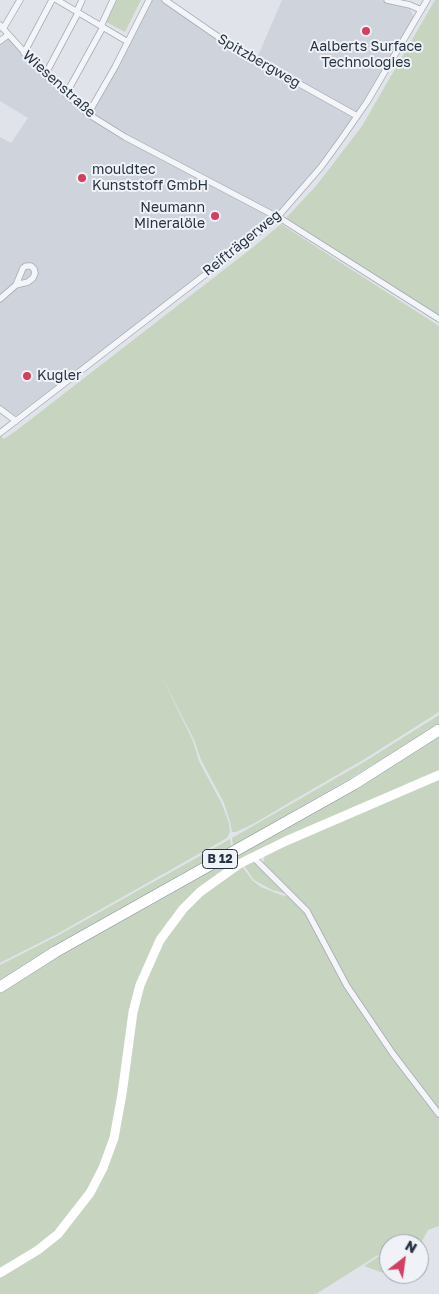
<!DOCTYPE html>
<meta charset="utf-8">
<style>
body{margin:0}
#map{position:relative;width:439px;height:1294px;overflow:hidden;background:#e0e4ea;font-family:"Golos Text",sans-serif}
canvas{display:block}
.north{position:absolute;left:379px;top:1234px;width:50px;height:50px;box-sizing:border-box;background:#eff3f7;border:1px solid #9fa6af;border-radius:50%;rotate:30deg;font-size:14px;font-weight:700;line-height:20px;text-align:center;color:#273342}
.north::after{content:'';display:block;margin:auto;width:18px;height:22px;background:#d63e5f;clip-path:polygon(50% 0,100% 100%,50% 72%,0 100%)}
</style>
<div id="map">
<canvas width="439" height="1294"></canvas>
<div class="north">N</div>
</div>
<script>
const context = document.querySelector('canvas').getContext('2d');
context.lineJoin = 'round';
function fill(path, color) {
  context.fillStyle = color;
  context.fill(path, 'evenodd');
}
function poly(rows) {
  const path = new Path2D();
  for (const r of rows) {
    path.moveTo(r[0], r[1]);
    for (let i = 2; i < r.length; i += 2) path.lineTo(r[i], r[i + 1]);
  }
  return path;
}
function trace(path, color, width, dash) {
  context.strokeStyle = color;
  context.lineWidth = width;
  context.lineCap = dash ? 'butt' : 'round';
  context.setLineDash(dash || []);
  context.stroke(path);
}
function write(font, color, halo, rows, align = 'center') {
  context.font = font + ' "Golos Text",sans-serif';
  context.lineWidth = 4;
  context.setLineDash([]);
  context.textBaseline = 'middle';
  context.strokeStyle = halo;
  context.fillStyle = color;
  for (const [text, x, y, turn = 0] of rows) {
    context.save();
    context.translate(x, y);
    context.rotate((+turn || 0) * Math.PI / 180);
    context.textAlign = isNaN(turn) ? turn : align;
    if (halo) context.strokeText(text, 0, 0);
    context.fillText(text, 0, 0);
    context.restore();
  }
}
const built = poly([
 [150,0,165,0,186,17,257,58,282,0,381,0,403,5,410,9,414,17,356,114,335,145,307,179,276,214,245,241,14,417,0,406,0,137,11,143,28,118,0,101,0,44,8,38,53,85,89,117]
]);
const green = poly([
 [117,0,141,0,125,32,106,22],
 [435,0,439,0,439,316,286,218,316,186,362,126],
 [281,224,439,326,439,712,363,760,299,797,255,823,236,832,232,832,230,822,224,803,201,760,194,740,160,673,193,741,199,761,222,804,229,823,230,832,227,838,57,934,0,963,0,437,1,436,4,439,17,430,252,248],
 [439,715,439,725,351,778,233,846,232,838,364,762],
 [439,736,439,772,239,860,198,889,181,906,164,927,151,949,155,954,169,930,185,910,201,893,226,874,241,865,253,881,261,887,281,895,292,897,294,895,263,864,265,854,439,778,439,1226,428,1230,419,1247,419,1244,389,1244,389,1274,403,1274,400,1279,364,1266,379,1256,378,1255,316,1294,0,1294,0,992,57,956,182,887,390,767],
 [230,839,231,847,52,948,0,980,0,965,57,936],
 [251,861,264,871,287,894,272,890,254,880,243,864]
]);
const street = poly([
 [57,0,128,42],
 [165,0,230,45,357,116],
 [387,0,410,5,421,10],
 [77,11,82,0],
 [0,25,45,75,88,114,125,137,283,220,439,319],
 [101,26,113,0],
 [3,29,20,0],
 [0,41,8,35],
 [24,53,52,0],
 [45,75,78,13],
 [66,94,103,27],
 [88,114,115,67,149,0],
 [0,299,16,285,23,268,26,266,31,266,34,269,35,273,33,278,28,282,16,285],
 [0,409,16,421],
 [0,433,246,243,281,213,321,167,342,138,367,102,427,0],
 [253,857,307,911,347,986,393,1054,439,1114]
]);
const secondary = poly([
 [0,1273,38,1250,58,1234,90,1193,103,1168,114,1138,122,1094,133,1012,140,985,160,940,183,909,200,892,239,864,286,841,439,775]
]);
const highway = poly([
 [0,987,55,952,354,784,439,730]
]);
const markers = [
 [366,31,5,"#d63e5f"],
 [82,178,5,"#d63e5f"],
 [215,216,5,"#d63e5f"],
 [27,376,5,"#d63e5f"]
];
const shields = [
 [220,859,35]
];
const shieldNames = [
 ["B 12",220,859]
];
const poiNames = [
 ["Aalberts Surface",366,47,"center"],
 ["Technologies",366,63,"center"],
 ["mouldtec",92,170],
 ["Kunststoff GmbH",92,186],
 ["Neumann",205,208,"right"],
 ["Mineralöle",205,224,"right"],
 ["Kugler",37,376]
];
const streetNames = [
 ["Spitzbergweg",259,61,30],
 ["Wiesenstraße",59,84,42],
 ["Reifträgerweg",242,243,-39]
];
fill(built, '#ced3dc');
fill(green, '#c7d4c0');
trace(street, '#a5abb4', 7);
trace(highway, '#8693a1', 12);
trace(street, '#f3f5f8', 5.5);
trace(secondary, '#fff', 9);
trace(highway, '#fff', 11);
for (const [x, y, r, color] of markers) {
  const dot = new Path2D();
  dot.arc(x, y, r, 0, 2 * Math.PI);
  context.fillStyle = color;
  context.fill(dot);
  trace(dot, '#eff3f7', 2);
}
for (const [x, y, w] of shields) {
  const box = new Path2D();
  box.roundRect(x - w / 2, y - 9.5, w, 19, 4);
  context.fillStyle = '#eff3f7';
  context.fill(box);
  trace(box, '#273342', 1);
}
write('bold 12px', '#273342', null, shieldNames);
write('14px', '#273342', '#eff3f7', poiNames, 'left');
write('14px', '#273342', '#eff3f7', streetNames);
</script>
